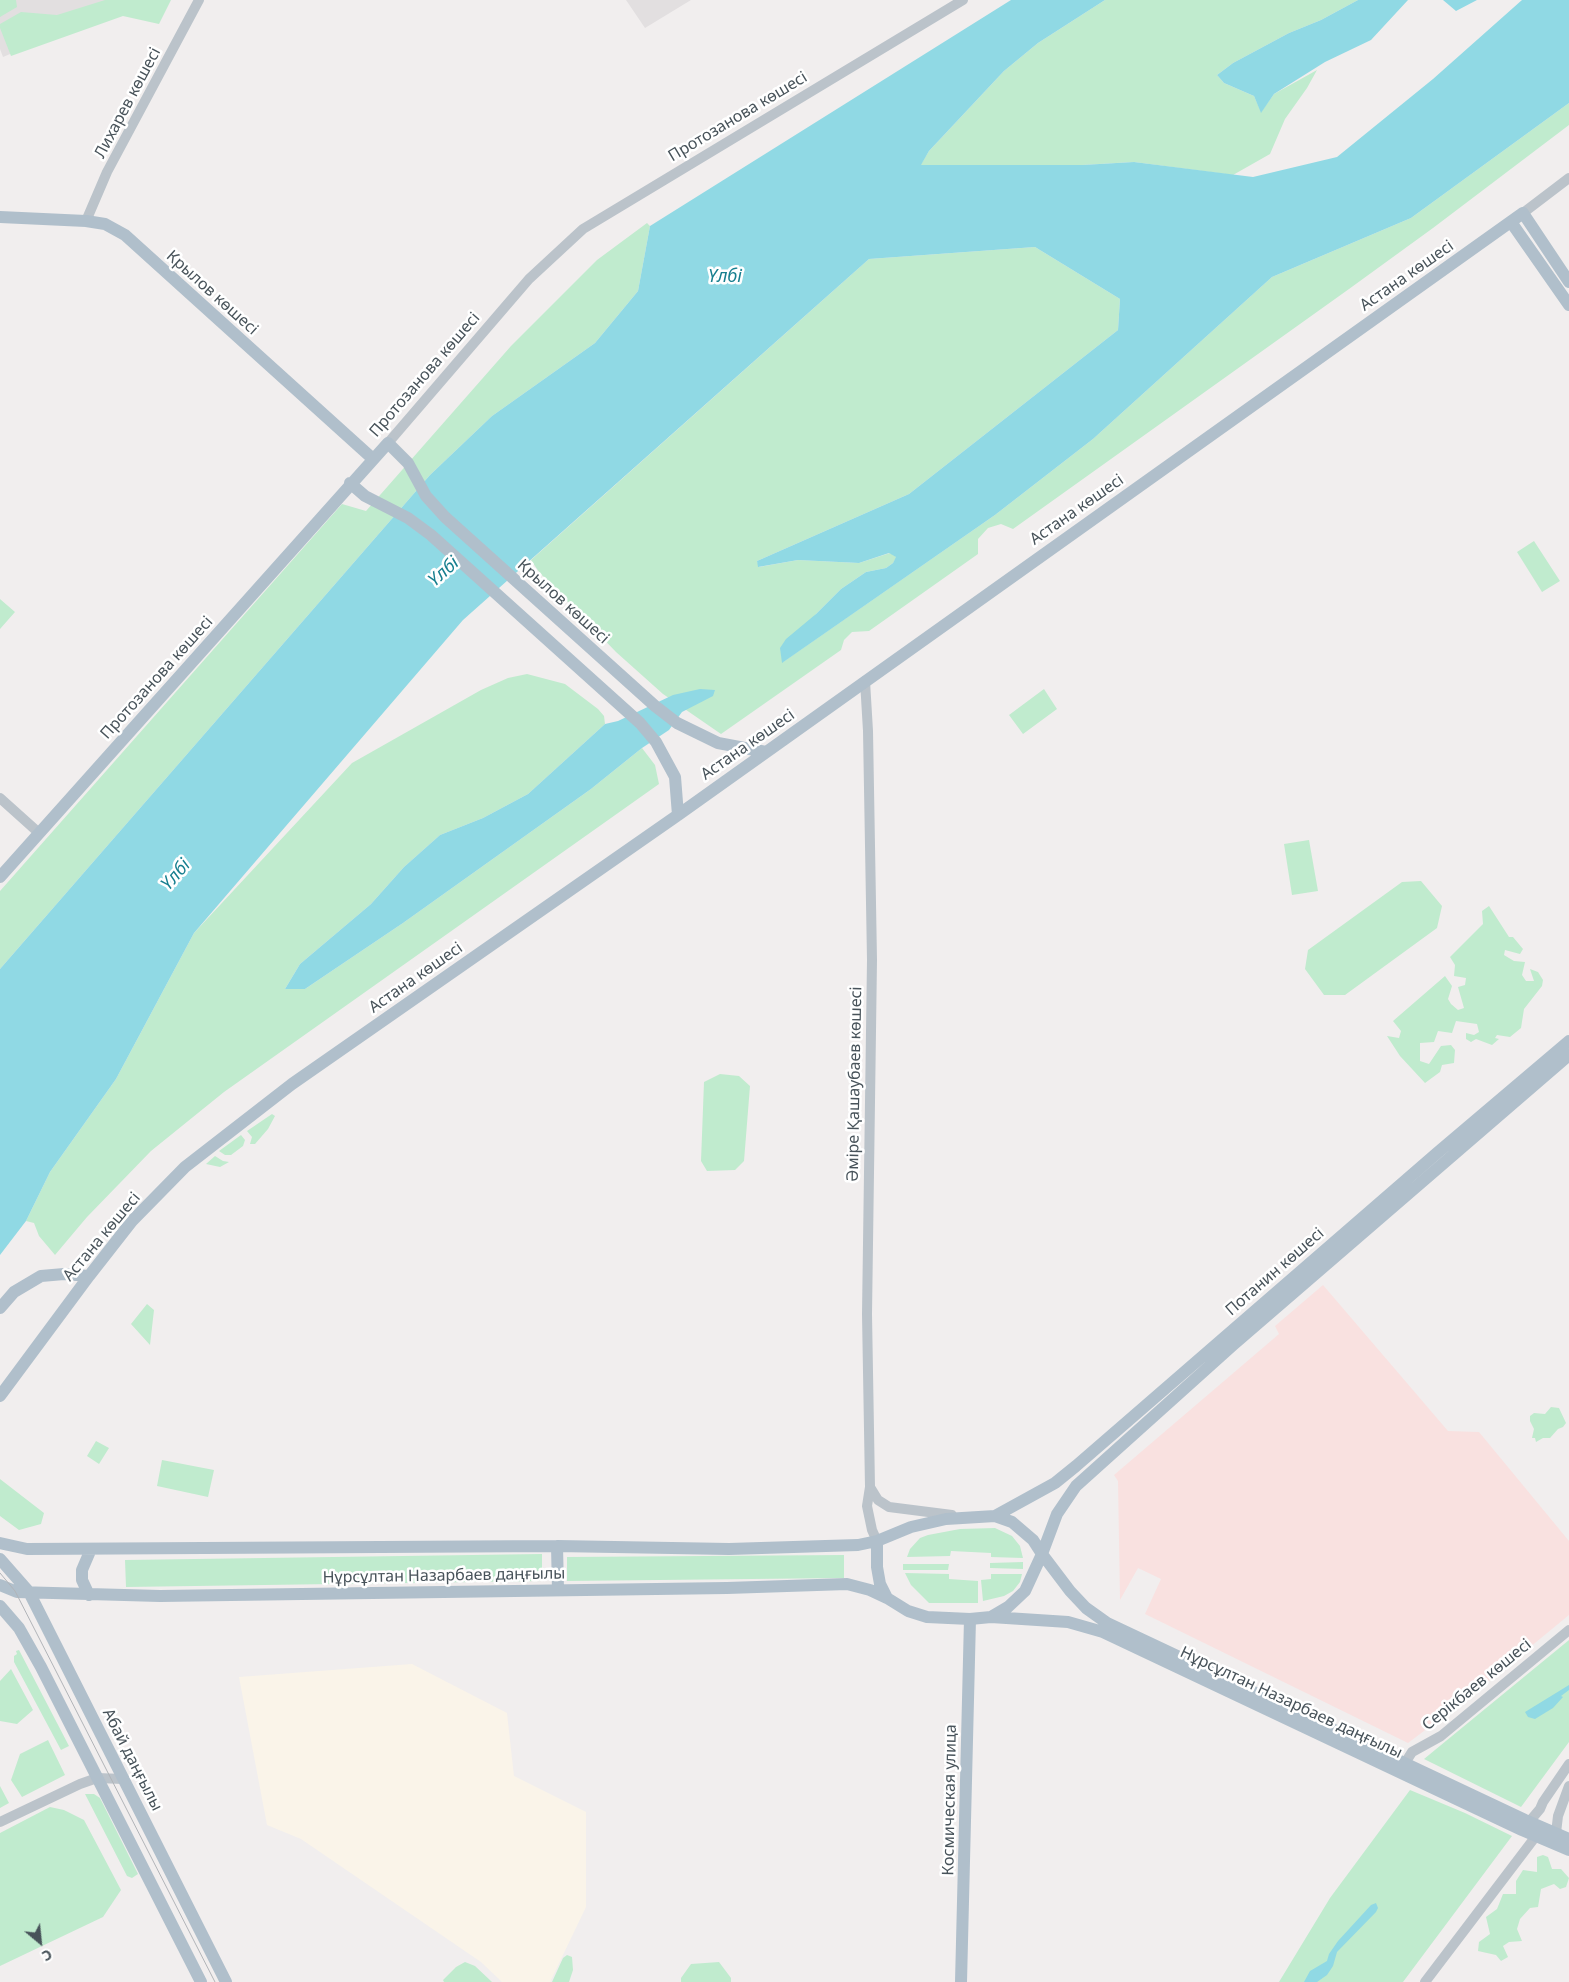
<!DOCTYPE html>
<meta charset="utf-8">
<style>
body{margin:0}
#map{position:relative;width:1569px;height:1982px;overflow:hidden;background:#f1eeee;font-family:"Noto Sans",sans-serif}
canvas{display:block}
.north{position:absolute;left:15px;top:1917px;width:50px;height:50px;-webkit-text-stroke:4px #fff;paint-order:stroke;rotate:152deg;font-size:14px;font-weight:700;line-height:20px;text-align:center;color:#48535a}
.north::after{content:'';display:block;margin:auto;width:18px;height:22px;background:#48535a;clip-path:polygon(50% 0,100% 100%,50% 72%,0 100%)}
</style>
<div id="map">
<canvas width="1569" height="1982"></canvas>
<div class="north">С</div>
</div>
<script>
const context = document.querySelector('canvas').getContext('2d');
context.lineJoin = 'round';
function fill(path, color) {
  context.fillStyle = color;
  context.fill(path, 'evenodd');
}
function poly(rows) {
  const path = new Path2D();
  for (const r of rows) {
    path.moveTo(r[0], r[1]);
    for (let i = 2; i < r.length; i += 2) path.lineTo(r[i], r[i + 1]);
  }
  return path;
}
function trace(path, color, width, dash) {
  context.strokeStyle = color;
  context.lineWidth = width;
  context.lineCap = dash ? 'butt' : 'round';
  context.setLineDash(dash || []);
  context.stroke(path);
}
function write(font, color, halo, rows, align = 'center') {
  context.font = font + ' "Noto Sans",sans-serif';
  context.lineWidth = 5;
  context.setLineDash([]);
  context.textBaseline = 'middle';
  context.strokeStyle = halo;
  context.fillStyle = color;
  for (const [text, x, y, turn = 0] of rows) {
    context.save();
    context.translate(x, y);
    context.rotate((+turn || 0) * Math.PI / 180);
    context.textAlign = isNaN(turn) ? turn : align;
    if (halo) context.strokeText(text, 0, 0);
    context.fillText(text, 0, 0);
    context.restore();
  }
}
const commercial = poly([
 [412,1664,507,1713,514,1776,586,1812,586,1907,550,1982,502,1982,481,1962,301,1839,267,1825,239,1677]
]);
const education = poly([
 [0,0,153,0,114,10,3,57,0,49],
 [626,0,691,0,645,28]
]);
const medical = poly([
 [1323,1285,1448,1431,1479,1432,1569,1541,1569,1615,1473,1694,1408,1743,1145,1614,1161,1579,1138,1568,1120,1600,1118,1481,1114,1475,1279,1334,1275,1326]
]);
const green = poly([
 [0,0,16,0,17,7,0,17],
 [105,0,171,0,159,24,123,16,11,56,0,28,0,24,21,12,57,15],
 [1105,0,1358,0,1321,20,1289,33,1233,63,1217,75,1224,83,1254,96,1261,112,1274,94,1317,70,1307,88,1285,119,1270,154,1233,175,1134,162,1082,165,920,166,929,151,1004,71,1038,43],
 [1569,103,1569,125,1433,228,1349,289,1013,529,1001,524,988,528,978,539,978,554,869,631,852,632,844,640,841,650,721,734,663,694,616,652,539,572,531,560,869,259,1035,247,1120,299,1118,330,909,494,757,561,759,567,798,560,859,563,890,553,897,557,893,563,886,568,866,572,841,589,816,614,783,662,995,515,1093,439,1272,277,1411,218],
 [647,223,650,226,638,291,595,343,492,416,430,475,0,969,0,891,342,504,366,511,511,346,597,260],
 [1534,541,1560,581,1542,592,1517,552],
 [0,599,15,612,0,629],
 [527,674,565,684,598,709,604,716,605,724,528,794,483,818,440,835,404,867,371,904,300,964,285,989,305,989,403,923,591,789,642,748,655,765,659,784,224,1092,151,1151,87,1217,55,1255,39,1236,34,1223,26,1221,50,1172,116,1079,194,933,352,763,481,690,508,678],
 [1044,689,1057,709,1023,734,1009,715],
 [1309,840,1318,891,1292,895,1284,844],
 [1421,881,1442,906,1437,928,1345,995,1324,995,1305,969,1308,950,1402,882],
 [1489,906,1509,937,1513,937,1523,949,1520,954,1505,950,1504,955,1514,961,1525,962,1522,975,1526,981,1534,981,1530,969,1538,972,1543,980,1542,986,1524,1009,1521,1028,1510,1037,1497,1035,1495,1038,1499,1039,1492,1045,1476,1039,1471,1042,1466,1039,1466,1033,1474,1035,1479,1032,1477,1024,1456,1021,1452,1033,1438,1031,1434,1042,1420,1043,1420,1061,1429,1064,1441,1046,1451,1045,1455,1050,1454,1063,1442,1065,1440,1072,1425,1083,1400,1056,1387,1036,1399,1038,1401,1031,1393,1021,1445,976,1452,986,1448,999,1451,1004,1458,1010,1464,1008,1458,987,1465,985,1466,978,1454,976,1455,965,1450,957,1483,924,1482,911],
 [720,1074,739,1076,750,1086,744,1161,735,1170,707,1171,701,1161,704,1082],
 [272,1114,275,1116,268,1129,255,1144,250,1144,252,1137,247,1131],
 [241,1135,245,1140,243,1146,231,1155,225,1155,219,1151],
 [215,1156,223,1161,229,1162,220,1167,206,1164],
 [147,1304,154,1310,150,1345,131,1324],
 [1551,1407,1559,1408,1566,1423,1563,1427,1558,1429,1550,1438,1543,1438,1536,1442,1535,1438,1532,1438,1534,1429,1530,1421,1530,1416,1534,1413,1545,1414],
 [96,1441,109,1448,99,1464,87,1456],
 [162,1460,214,1470,208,1497,157,1486],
 [0,1479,44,1513,41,1524,19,1530,0,1516],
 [995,1528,1012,1536,1020,1546,1023,1558,991,1557,991,1553,951,1551,950,1556,907,1557,910,1549,920,1538,928,1535,960,1529],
 [542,1554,542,1581,126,1587,125,1560],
 [844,1555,844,1578,567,1581,567,1557],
 [1023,1562,1023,1569,990,1568,990,1563],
 [903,1564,949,1564,948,1570,903,1570],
 [905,1573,949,1574,949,1579,978,1581,978,1603,929,1603,911,1585],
 [991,1574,1022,1574,1020,1582,1013,1591,1004,1596,983,1601,981,1580,991,1579],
 [1569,1640,1569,1742,1521,1807,1424,1759],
 [19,1650,69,1746,61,1750,14,1662,14,1656,17,1654,16,1651],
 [11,1669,33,1710,17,1724,0,1721,0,1681],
 [48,1740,65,1775,22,1797,11,1780,20,1754],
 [0,1786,9,1803,0,1808],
 [1410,1790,1465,1813,1512,1836,1403,1982,1279,1982,1330,1898],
 [85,1794,94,1794,100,1798,138,1874,132,1878,127,1876],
 [50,1807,64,1810,84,1820,121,1890,103,1917,0,1966,0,1833],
 [1543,1855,1548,1857,1552,1869,1561,1869,1569,1878,1566,1887,1560,1889,1554,1884,1541,1889,1538,1907,1530,1908,1520,1919,1517,1929,1522,1941,1509,1942,1503,1946,1508,1957,1501,1961,1496,1955,1478,1951,1479,1942,1490,1934,1486,1917,1497,1909,1503,1894,1516,1894,1516,1881,1523,1870,1537,1872,1537,1857],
 [567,1955,572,1957,573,1970,569,1982,552,1982,563,1958],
 [465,1962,475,1966,492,1982,444,1982,443,1980,456,1967],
 [719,1962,731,1978,731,1982,681,1982,681,1978,691,1964]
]);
const water = poly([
 [1011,0,1105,0,1038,43,1004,71,929,151,921,165,1082,165,1134,162,1253,177,1337,157,1433,79,1522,0,1569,0,1569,103,1411,218,1272,277,1093,439,995,515,782,663,780,648,786,639,816,614,841,589,866,572,886,568,893,563,896,557,889,553,859,563,798,560,758,567,757,561,909,494,1118,330,1120,299,1035,247,869,259,463,620,194,933,116,1079,50,1172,26,1221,0,1255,0,969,430,475,492,416,595,343,638,291,650,226],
 [1358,0,1408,0,1371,40,1325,62,1274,94,1261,113,1254,96,1224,83,1217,75,1233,63,1289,33,1321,20],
 [1443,0,1477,0,1456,11],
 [700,689,715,690,713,696,682,712,669,730,642,748,591,789,403,923,305,989,285,989,300,964,371,904,404,867,440,835,483,818,528,794,605,724,618,721,673,695],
 [1569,1685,1569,1690,1561,1696,1563,1697,1553,1708,1535,1719,1528,1717,1525,1712],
 [1376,1903,1378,1908,1376,1912,1337,1952,1333,1966,1327,1975,1317,1982,1304,1982,1310,1971,1327,1961,1329,1954,1338,1941,1371,1905]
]);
const minor = poly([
 [1523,213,1569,178],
 [86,221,107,172,199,0],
 [388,443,529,279,583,229,963,0],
 [865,681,868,731,872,960,867,1314,870,1487,867,1506,872,1530,877,1541],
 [0,798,39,833],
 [870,1487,878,1500,889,1507,952,1515],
 [1405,1763,1412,1752,1441,1736,1569,1630],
 [0,1822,80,1784,97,1778,123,1779],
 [1529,1822,1540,1809,1543,1802,1569,1764],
 [1556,1833,1558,1816,1569,1786],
 [1425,1982,1536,1836]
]);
const major = poly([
 [0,217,86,221,105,224,125,235,373,459],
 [1511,222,1569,305],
 [350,483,365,496,408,518,431,535,640,723,656,742,675,777,678,815],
 [0,877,388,443,408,463,426,496,445,517,655,706,677,723,718,743,766,752],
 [1569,1055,1233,1345,1076,1486,1057,1514,1042,1554,1070,1591,1086,1608,1107,1623,1525,1820,1569,1839],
 [0,1308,14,1292,41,1276,64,1274,89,1276],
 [0,1396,89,1276,132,1221,185,1167,292,1084,678,815,1523,213,1569,282],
 [995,1516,1055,1483,1076,1466,1437,1153,1569,1041],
 [0,1543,27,1549,557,1546,729,1549,858,1545,877,1541,911,1527,946,1519,995,1516,1012,1522,1033,1540,1042,1554,1025,1591,1008,1607,991,1617,970,1619,927,1617,908,1611,887,1598,880,1584,877,1567,877,1541],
 [557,1546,558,1590],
 [0,1559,29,1592,226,1982],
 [0,1585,17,1592,160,1596,727,1588,847,1584,870,1590,887,1598],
 [89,1595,82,1580,82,1570,91,1549],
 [0,1606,19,1628,41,1667,201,1982],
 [991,1617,1068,1622,1103,1632,1522,1830,1569,1850],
 [961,1982,970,1619]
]);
const tram = poly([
 [0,1573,15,1591,215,1982]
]);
const streetNames = [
 ["Лихарев көшесі",128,103,-62],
 ["Протозанова көшесі",738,117,-31],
 ["Астана көшесі",1407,276,-35],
 ["Крылов көшесі",212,293,42],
 ["Протозанова көшесі",425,375,-49],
 ["Астана көшесі",1077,510,-35],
 ["Крылов көшесі",563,602,42],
 ["Протозанова көшесі",157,678,-48],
 ["Астана көшесі",748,745,-35],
 ["Астана көшесі",416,978,-35],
 ["Әміре Қашаубаев көшесі",855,1084,-89],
 ["Астана көшесі",102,1237,-50],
 ["Потанин көшесі",1275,1272,-41],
 ["Нұрсұлтан Назарбаев даңғылы",444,1576,-1],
 ["Серікбаев көшесі",1477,1685,-39],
 ["Нұрсұлтан Назарбаев даңғылы",1291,1703,25],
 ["Абай даңғылы",132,1760,63],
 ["Космическая улица",950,1800,-89]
];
const waterNames = [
 ["Үлбі",725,277],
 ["Үлбі",444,572,-42],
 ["Үлбі",176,875,-49]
];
fill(commercial, '#faf4e9');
fill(education, '#e2dfe0');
fill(medical, '#f9e1e0');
fill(green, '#c0ebce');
fill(water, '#90d9e4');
trace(minor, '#bbc3ca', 10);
trace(major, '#b0bfcb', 12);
trace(tram, '#b1b4b8', 1);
write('16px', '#48535a', '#fff', streetNames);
write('italic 18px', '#177f8f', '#fff', waterNames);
</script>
